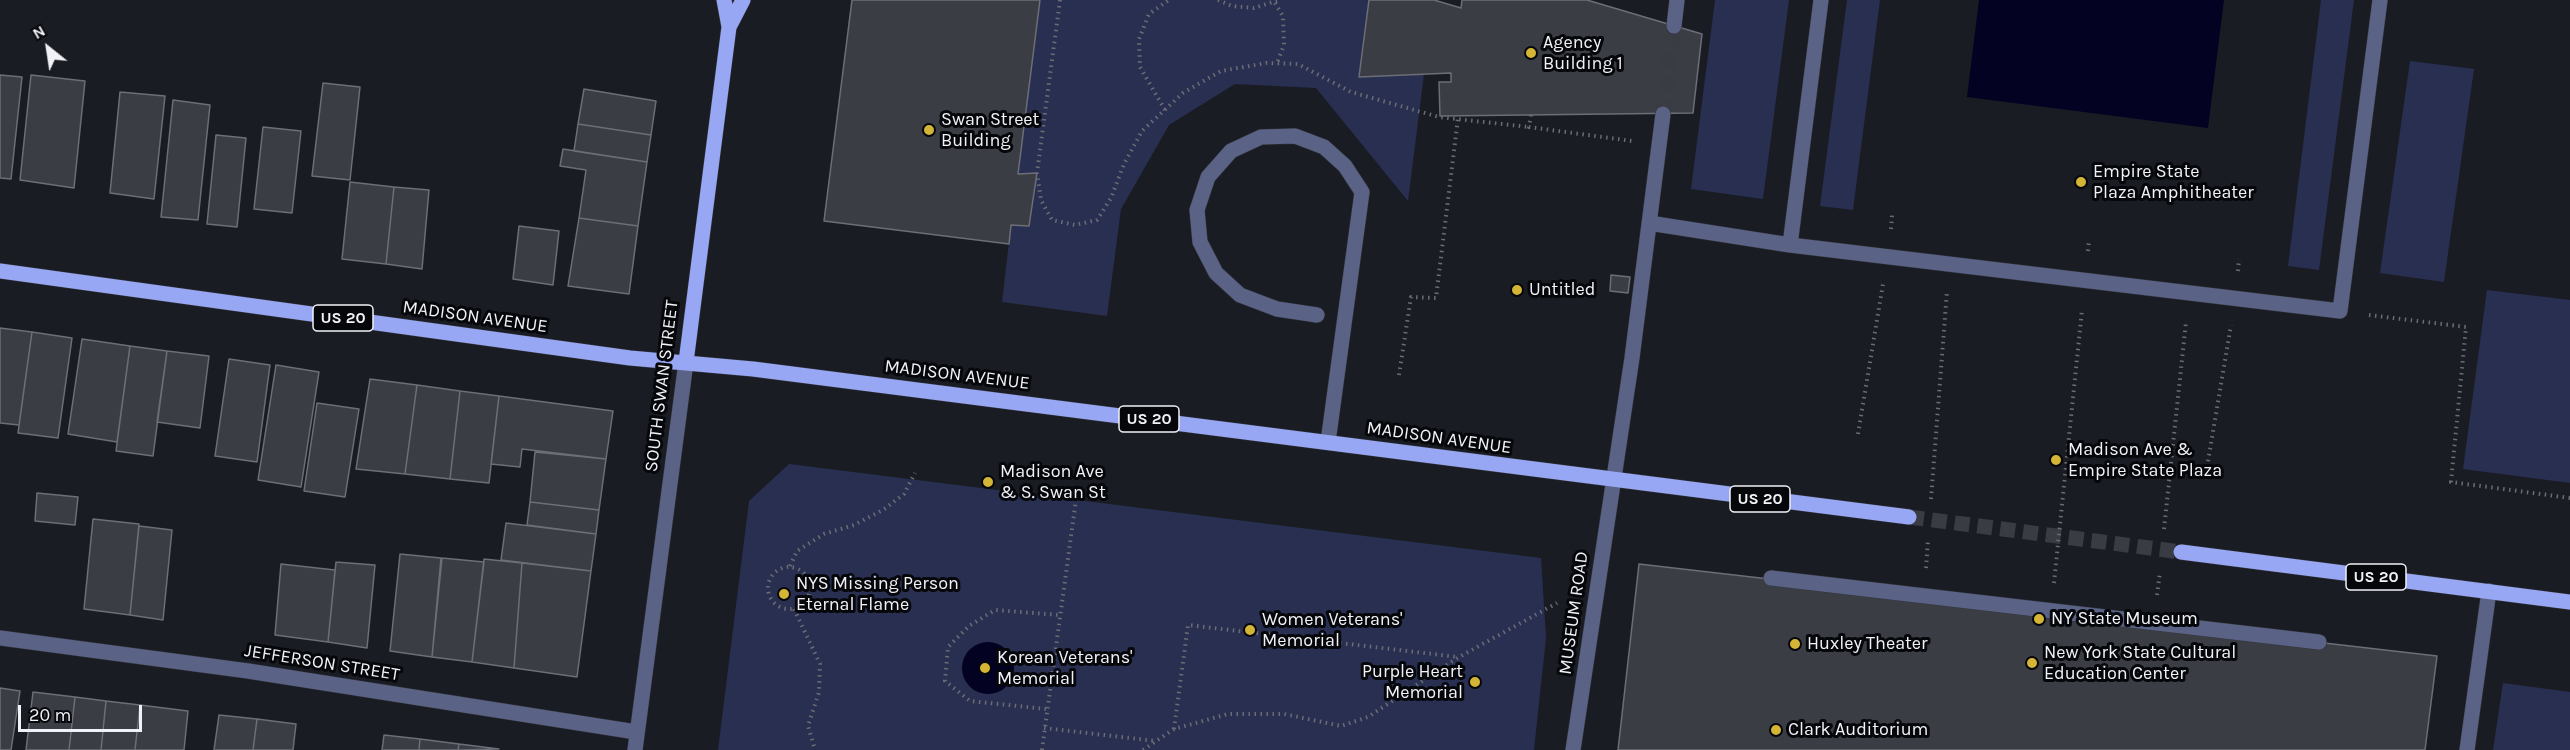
<!DOCTYPE html>
<style>
body{margin:0}
#map{position:relative;width:2570px;height:750px;overflow:hidden;background:#1a1c23;font-family:Karla,sans-serif}
canvas{display:block}
.north{position:absolute;left:18px;top:18px;width:60px;height:60px;-webkit-text-stroke:4px #06070a;paint-order:stroke;rotate:330deg;font-size:16px;font-weight:700;line-height:24px;text-align:center;color:#f1f2f8}
.north::after{content:'';display:block;margin:auto;width:21px;height:27px;background:#f1f2f8;clip-path:polygon(50% 0,100% 100%,50% 72%,0 100%)}
.scale{position:absolute;left:18px;top:705px;width:124px;height:27px;box-sizing:border-box;border:3px solid #f1f2f8;border-top:0;padding-left:8px;font-size:18px;line-height:21px;white-space:nowrap;color:#f1f2f8;-webkit-text-stroke:4px #06070a;paint-order:stroke}
</style>
<div id="map">
<canvas width="2570" height="750"></canvas>
<div class="north">N</div>
<div class="scale">20 m</div>
</div>
<script>
const context = document.querySelector('canvas').getContext('2d');
context.lineJoin = 'round';
function fill(path, color) {
  context.fillStyle = color;
  context.fill(path, 'evenodd');
}
function poly(rows) {
  const path = new Path2D();
  for (const r of rows) {
    if (r.length === 3) {
      path.moveTo(r[0] + r[2], r[1]);
      path.arc(r[0], r[1], r[2], 0, 2 * Math.PI);
      continue;
    }
    path.moveTo(r[0], r[1]);
    for (let i = 2; i < r.length; i += 2) path.lineTo(r[i], r[i + 1]);
  }
  return path;
}
function trace(path, color, width, dash) {
  context.strokeStyle = color;
  context.lineWidth = width;
  context.lineCap = dash ? 'butt' : 'round';
  context.setLineDash(dash || []);
  context.stroke(path);
}
function write(font, color, halo, rows, align = 'center') {
  context.font = font + ' Karla,sans-serif';
  context.lineWidth = 6;
  context.setLineDash([]);
  context.textBaseline = 'middle';
  context.strokeStyle = halo;
  context.fillStyle = color;
  for (const [text, x, y, turn = 0] of rows) {
    context.save();
    context.translate(x, y);
    context.rotate((+turn || 0) * Math.PI / 180);
    context.textAlign = isNaN(turn) ? turn : align;
    if (halo) context.strokeText(text, 0, 0);
    context.fillText(text, 0, 0);
    context.restore();
  }
}
const green = poly([
 [1040,0,1369,0,1359,76,1424,74,1408,201,1316,88,1235,84,1169,125,1121,209,1107,316,1002,302,1011,225,1029,226,1035,176,1018,174],
 [1715,0,1789,0,1763,199,1691,189],
 [1847,0,1880,0,1853,210,1820,206],
 [2321,0,2354,0,2319,270,2288,266],
 [2410,61,2474,69,2444,282,2380,273],
 [2487,290,2570,300,2570,483,2463,469],
 [789,464,1541,558,1546,638,1534,750,718,750,749,501],
 [2503,683,2570,692,2570,750,2493,750]
]);
const water = poly([
 [1979,0,2224,0,2208,128,1967,97],
 [988,668,26]
]);
const building = poly([
 [852,0,1040,0,1018,174,1037,173,1029,226,1011,225,1009,244,824,221,852,0],
 [1369,0,1434,0,1461,8,1462,0,1587,0,1702,34,1693,113,1440,116,1439,82,1451,82,1451,73,1359,77,1369,0],
 [0,75,22,77,11,179,0,178,0,75],
 [31,75,85,81,74,188,20,180,31,75],
 [323,83,360,87,350,180,312,176,323,83],
 [584,89,656,101,651,135,578,124,584,89],
 [120,92,165,96,154,199,110,193,120,92],
 [173,100,210,105,198,220,161,217,173,100],
 [578,124,651,135,647,162,574,151,578,124],
 [263,127,301,131,292,213,254,209,263,127],
 [216,135,246,138,237,227,207,224,216,135],
 [563,149,647,162,638,226,579,218,586,170,560,166,563,149],
 [350,182,394,187,386,264,342,259,350,182],
 [394,187,429,190,422,269,386,264,394,187],
 [579,218,638,226,629,294,568,286,579,218],
 [519,226,559,231,553,285,513,279,519,226],
 [1611,275,1630,277,1628,293,1610,291,1611,275],
 [0,328,32,332,19,425,0,423,0,328],
 [32,332,72,338,58,438,18,433,32,332],
 [82,339,130,346,117,442,68,434,82,339],
 [130,346,167,351,153,456,116,451,130,346],
 [167,351,209,356,200,428,157,422,167,351],
 [229,359,270,365,257,462,215,456,229,359],
 [276,365,319,372,301,487,258,480,276,365],
 [370,379,417,385,405,474,356,469,370,379],
 [417,385,460,391,450,479,405,474,417,385],
 [460,391,499,396,489,483,450,479,460,391],
 [499,396,613,411,606,459,522,449,520,467,491,464,499,396],
 [317,403,359,409,345,497,304,491,317,403],
 [535,452,606,459,599,510,530,502,535,452],
 [37,493,78,497,75,525,35,521,37,493],
 [530,502,599,510,596,534,527,525,530,502],
 [93,519,139,524,130,615,84,609,93,519],
 [506,523,596,534,591,571,501,560,506,523],
 [139,526,172,530,163,620,130,615,139,526],
 [400,554,441,558,432,657,390,651,400,554],
 [442,558,484,562,472,662,432,657,442,558],
 [484,559,522,563,514,668,472,662,484,559],
 [336,562,375,565,367,648,328,642,336,562],
 [522,563,591,571,577,677,514,668,522,563],
 [281,564,335,570,328,642,275,635,281,564],
 [1639,564,2437,656,2425,750,1618,750,1639,564],
 [0,688,20,691,11,750,0,750,0,688],
 [33,692,75,697,69,750,26,750,33,692],
 [75,697,106,701,101,750,69,750,75,697],
 [106,701,140,705,135,750,101,750,106,701],
 [140,705,188,711,184,750,135,750,140,705],
 [219,715,257,719,253,750,214,750,219,715],
 [257,719,296,724,293,750,253,750,257,719],
 [384,735,420,739,419,750,382,750,384,735],
 [420,739,459,744,458,750,419,750,420,739],
 [459,744,499,749,458,750,459,744]
]);
const minorTunnel = poly([
 [1663,114,1674,26]
]);
const majorTunnel = poly([
 [1909,517,2181,552]
]);
const path = poly([
 [1060,0,1037,173,1041,200,1052,220,1075,225,1097,220,1111,198,1124,164,1142,131,1183,93,1221,71,1266,63,1298,64,1351,92,1439,117,1529,127],
 [1218,0,1232,6,1254,8,1279,0],
 [1275,3,1283,16,1284,45,1277,63],
 [1165,110,1140,67,1139,39,1149,14,1169,0],
 [1531,115,1529,127,1632,141],
 [1891,229,1892,215],
 [2088,251,2089,240],
 [2238,271,2239,259],
 [2369,315,2466,327,2451,482,2570,498],
 [1399,375,1411,297,1436,298,1458,118],
 [1858,434,1883,284],
 [2205,479,2231,325],
 [1931,499,1947,291],
 [2164,529,2186,322],
 [790,566,797,551,824,534,854,525,883,510,904,494,915,473],
 [789,588,21],
 [1926,568,1928,540],
 [2054,583,2082,310],
 [2157,595,2160,572],
 [794,609,820,664,819,692,808,726,815,750],
 [1046,709,970,701,945,681,948,647,969,626,995,610,1060,615],
 [1044,728,1156,741],
 [1174,729,1188,625,1458,657],
 [1042,750,1077,492],
 [1143,750,1174,729,1228,714,1284,714,1341,726,1368,717,1459,657,1557,603]
]);
const minor = poly([
 [1674,26,1677,0],
 [1649,223,1790,245,2340,311,2380,0],
 [1790,245,1821,0],
 [1317,315,1277,309,1240,295,1216,273,1200,242,1197,210,1208,177,1231,151,1261,137,1295,136,1324,147,1345,166,1362,192,1328,442],
 [1771,578,2319,642],
 [0,638,248,671,636,732],
 [635,750,686,362],
 [1573,750,1632,358,1663,114],
 [2467,750,2489,591]
]);
const major = poly([
 [729,27,743,0],
 [0,271,630,358,753,369,1909,517],
 [686,362,729,27,724,0],
 [2181,552,2570,602]
]);
const markers = [
 [1531,53,6,"#d5b535"],
 [929,130,6,"#d5b535"],
 [2081,182,6,"#d5b535"],
 [1517,290,6,"#d5b535"],
 [2056,460,6,"#d5b535"],
 [988,482,6,"#d5b535"],
 [784,594,6,"#d5b535"],
 [2039,619,6,"#d5b535"],
 [1250,630,6,"#d5b535"],
 [1795,644,6,"#d5b535"],
 [2032,663,6,"#d5b535"],
 [985,668,6,"#d5b535"],
 [1475,682,6,"#d5b535"],
 [1776,730,6,"#d5b535"]
];
const shields = [
 [343,318,60],
 [1149,419,60],
 [1760,499,60],
 [2376,577,60]
];
const shieldNames = [
 ["US 20",343,318],
 ["US 20",1149,419],
 ["US 20",1760,499],
 ["US 20",2376,577]
];
const poiNames = [
 ["Agency",1543,43],
 ["Building 1",1543,64],
 ["Swan Street",941,120],
 ["Building",941,141],
 ["Empire State",2093,172],
 ["Plaza Amphitheater",2093,193],
 ["Untitled",1529,290],
 ["Madison Ave &",2068,450],
 ["Empire State Plaza",2068,471],
 ["Madison Ave",1000,472],
 ["& S. Swan St",1000,493],
 ["NYS Missing Person",796,584],
 ["Eternal Flame",796,605],
 ["NY State Museum",2051,619],
 ["Women Veterans'",1262,620],
 ["Memorial",1262,641],
 ["Huxley Theater",1807,644],
 ["New York State Cultural",2044,653],
 ["Education Center",2044,674],
 ["Korean Veterans'",997,658],
 ["Memorial",997,679],
 ["Purple Heart",1463,672,"right"],
 ["Memorial",1463,693,"right"],
 ["Clark Auditorium",1788,730]
];
const streetNames = [
 ["MADISON AVENUE",475,317,8],
 ["MADISON AVENUE",957,375,7],
 ["SOUTH SWAN STREET",662,386,-83],
 ["MADISON AVENUE",1439,438,8],
 ["MUSEUM ROAD",1574,613,-82],
 ["JEFFERSON STREET",322,663,9]
];
fill(green, '#292f51');
fill(water, '#040223');
fill(building, '#3b3d45');
trace(building, '#6c6e78', 1.5);
trace(minorTunnel, '#3a3c43', 15, [15, 8]);
trace(majorTunnel, '#3a3c43', 15, [15, 8]);
trace(minor, '#34363d', 16);
trace(major, '#34363d', 16);
trace(path, '#6c6d74', 4, [1.5, 4.5]);
trace(minor, '#5a6286', 15);
trace(major, '#98a7f3', 15);
for (const [x, y, r, color] of markers) {
  const dot = new Path2D();
  dot.arc(x, y, r, 0, 2 * Math.PI);
  context.fillStyle = color;
  context.fill(dot);
  trace(dot, '#06070a', 2);
}
for (const [x, y, w] of shields) {
  const box = new Path2D();
  box.roundRect(x - w / 2, y - 13, w, 26, 4.5);
  context.fillStyle = '#06070a';
  context.fill(box);
  trace(box, '#f1f2f8', 1.5);
}
write('bold 16px', '#f1f2f8', null, shieldNames);
write('18px', '#f1f2f8', '#06070a', poiNames, 'left');
write('18px', '#f1f2f8', '#06070a', streetNames);
</script>
